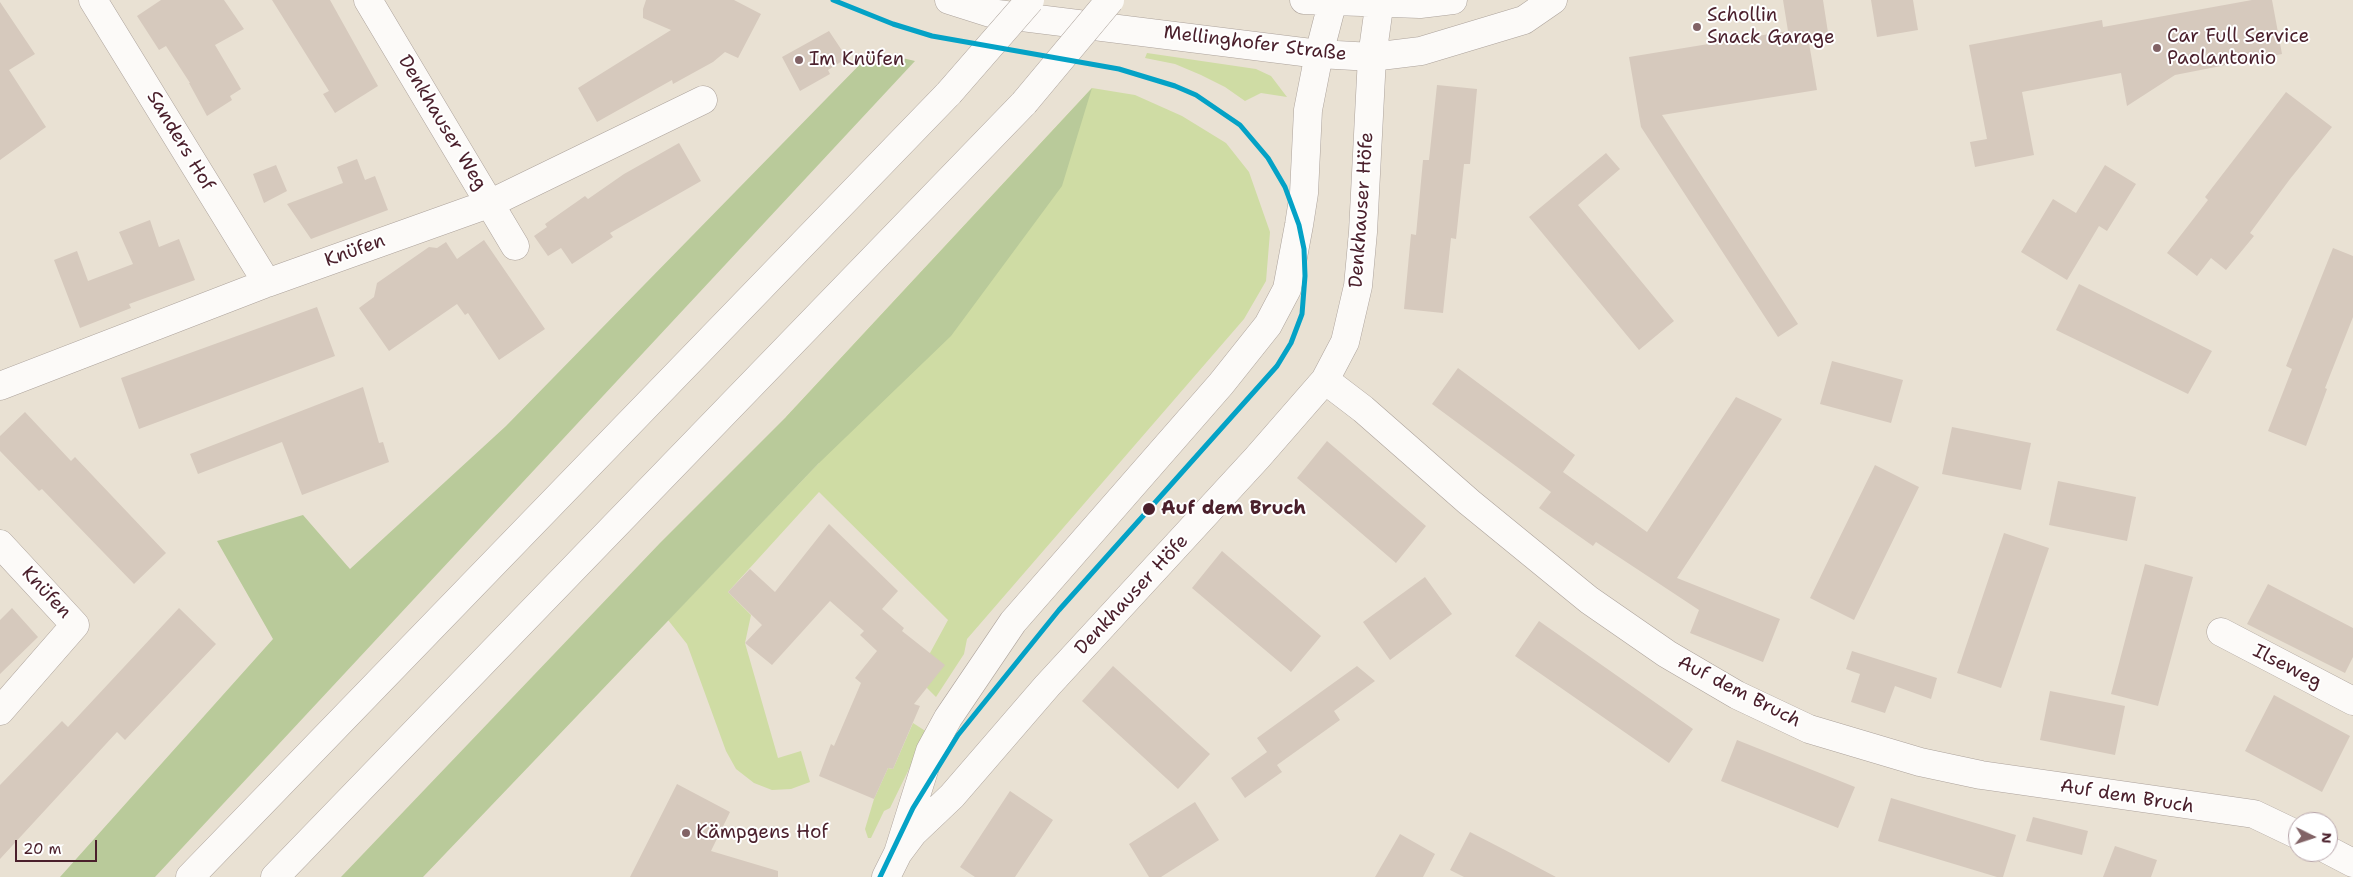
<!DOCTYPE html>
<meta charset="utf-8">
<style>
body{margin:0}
#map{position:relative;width:2353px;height:877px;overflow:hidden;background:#e9e1d3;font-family:"Shantell Sans",sans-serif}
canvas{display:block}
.north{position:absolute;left:2288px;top:812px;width:50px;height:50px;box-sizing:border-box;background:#fff;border:1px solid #b7a5aa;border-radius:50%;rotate:94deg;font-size:14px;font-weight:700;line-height:20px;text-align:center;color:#4a1f2b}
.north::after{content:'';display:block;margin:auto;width:18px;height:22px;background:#826366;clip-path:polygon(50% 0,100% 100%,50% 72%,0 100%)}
.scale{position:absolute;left:15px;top:840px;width:82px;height:22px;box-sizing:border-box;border:2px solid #4a1f2b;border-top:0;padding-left:6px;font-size:15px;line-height:18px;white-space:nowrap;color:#4a1f2b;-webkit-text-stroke:4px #fff;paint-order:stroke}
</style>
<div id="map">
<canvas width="2353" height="877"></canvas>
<div class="north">N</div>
<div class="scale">20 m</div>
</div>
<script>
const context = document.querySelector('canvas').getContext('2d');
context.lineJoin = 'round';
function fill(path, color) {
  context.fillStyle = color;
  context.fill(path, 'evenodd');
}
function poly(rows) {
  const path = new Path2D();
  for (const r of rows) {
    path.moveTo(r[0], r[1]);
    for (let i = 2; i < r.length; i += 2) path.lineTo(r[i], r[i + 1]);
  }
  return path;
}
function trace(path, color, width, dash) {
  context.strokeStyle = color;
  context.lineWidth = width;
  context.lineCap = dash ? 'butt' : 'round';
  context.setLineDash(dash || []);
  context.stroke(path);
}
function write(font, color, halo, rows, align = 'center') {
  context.font = font + ' "Shantell Sans",sans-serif';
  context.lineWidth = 4;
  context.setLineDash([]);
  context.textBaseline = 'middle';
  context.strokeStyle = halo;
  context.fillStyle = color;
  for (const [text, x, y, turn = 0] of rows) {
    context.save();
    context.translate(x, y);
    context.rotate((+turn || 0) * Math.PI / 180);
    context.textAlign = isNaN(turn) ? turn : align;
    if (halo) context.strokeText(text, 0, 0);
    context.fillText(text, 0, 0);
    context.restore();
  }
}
const green = poly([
 [1147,53,1256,69,1271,76,1287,97,1261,93,1245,101,1225,87,1201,75,1175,64,1145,58],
 [1092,88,1135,95,1182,116,1226,143,1249,172,1270,232,1266,281,1244,319,967,639,964,654,936,697,927,688,930,653,948,620,819,492,728,592,751,615,745,643,778,758,801,751,810,782,791,789,772,790,754,783,736,769,726,751,687,644,668,620,819,463,786,417],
 [913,723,927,732,890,808,884,811,871,838,868,838,865,829,874,799,888,768,893,769]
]);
const forest = poly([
 [873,51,915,61,155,877,60,877,273,639,217,541,303,515,350,569,506,426],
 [1092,88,1062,186,951,336,819,463,423,877,341,877,660,543,786,417]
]);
const building = poly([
 [161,0,224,0,244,29,215,45,241,89,230,96,232,100,207,116,189,83,190,83,166,46,159,50,137,16],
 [272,0,330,0,378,86,335,113,323,94,329,91],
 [646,0,734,0,761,14,738,58,725,52,713,62,673,84,672,80,597,122,578,88,671,30,643,18,643,9],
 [1783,0,1823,0,1829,39,1809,43,1817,90,1662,115,1798,324,1778,337,1641,127,1629,57,1788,31],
 [1871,0,1913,0,1918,30,1877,37],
 [2252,0,2272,0,2282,54,2175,75,2127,106,2121,73,2022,92,2034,155,1975,167,1970,142,1987,139,1969,45,2102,20,2103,27],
 [0,2,35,54,9,70,46,127,0,160],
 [829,31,847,58,828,70,830,74,800,91,782,57],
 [1437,85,1477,89,1470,164,1464,164,1456,239,1451,238,1443,313,1404,309,1411,234,1416,235,1423,160,1429,160],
 [2286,92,2332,127,2290,179,2250,233,2254,236,2226,270,2211,258,2197,276,2167,253,2208,200,2205,197],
 [679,143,701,181,610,233,613,237,572,264,561,248,548,256,534,236,547,227,545,224,585,196,588,199,624,174],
 [1606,153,1620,169,1578,205,1674,321,1639,350,1529,217],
 [357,159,365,180,375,176,388,210,311,239,287,204,343,183,337,167],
 [276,165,287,191,264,203,253,174],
 [2105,165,2136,184,2107,231,2099,226,2067,280,2021,252,2053,199,2076,213],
 [150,220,159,247,179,239,195,280,129,304,131,308,80,328,54,260,77,251,88,281,133,264,119,232],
 [484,240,545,329,499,360,468,313,465,315,457,304,389,351,359,308,374,297,377,283,429,247,437,248,446,242,457,259],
 [2333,248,2353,256,2353,317,2325,388,2327,389,2306,446,2268,431,2292,369,2286,366],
 [2079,284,2212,351,2188,394,2056,330],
 [317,307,335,356,139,429,121,378],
 [1832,361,1903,380,1891,423,1820,404],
 [1458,368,1575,455,1563,472,1647,532,1736,397,1782,419,1677,578,1780,619,1763,662,1690,633,1699,610,1596,542,1593,546,1539,508,1551,492,1432,404],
 [363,387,379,443,383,442,389,462,302,495,282,442,198,474,190,454],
 [25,412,71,461,75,457,166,553,134,584,42,489,39,491,0,451,0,436],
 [1952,427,2031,443,2021,490,1942,474],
 [1327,441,1426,526,1396,563,1297,478],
 [1875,465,1919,487,1854,620,1810,598],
 [2058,481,2136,497,2127,541,2049,525],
 [829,524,898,591,882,609,904,628,902,631,945,665,914,704,920,706,893,769,888,768,874,799,819,776,831,744,834,746,861,683,855,678,877,651,860,635,864,631,830,601,772,665,745,643,762,625,728,592,750,569,775,592],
 [2004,533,2049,548,2001,688,1957,673],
 [1222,551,1321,636,1291,672,1192,588],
 [2145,564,2193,577,2158,706,2111,694],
 [1425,577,1452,614,1390,660,1363,622],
 [2268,584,2353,628,2353,657,2345,673,2247,624],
 [12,608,38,637,0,674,0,620],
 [179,608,216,644,125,740,117,732,0,859,0,785,62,721,68,727],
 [1539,621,1693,729,1669,763,1515,656],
 [1852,651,1937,678,1931,699,1895,686,1885,713,1851,702,1860,674,1846,669],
 [1113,666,1210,754,1178,789,1082,701],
 [1357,666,1375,681,1334,711,1340,720,1277,765,1282,772,1245,798,1231,778,1267,752,1257,738],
 [2050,691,2125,706,2115,755,2040,740],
 [2274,695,2350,736,2322,792,2245,751],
 [1737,740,1855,787,1838,828,1721,781],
 [677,784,730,812,711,851,778,871,778,877,630,877],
 [1010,791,1053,820,1015,877,975,877,960,867],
 [1891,798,2016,835,2003,877,1997,877,1878,841],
 [1195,802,1219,840,1161,877,1149,877,1129,844],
 [2033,817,2088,831,2082,855,2026,841],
 [1470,832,1503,849,1556,877,1464,877,1450,870],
 [1400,834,1435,854,1423,877,1375,877],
 [2115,846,2157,860,2151,877,2103,877]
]);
const minor = poly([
 [93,0,267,283],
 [368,0,515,246],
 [1325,380,1363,409,1469,502,1589,600,1667,654,1737,695,1809,729,1920,762,1981,775,2254,814,2298,835],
 [0,386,267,283,491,203,703,100],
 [0,544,75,625,0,711],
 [2221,632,2353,701],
 [2328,850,2353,863],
 [898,853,913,833,952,796,1047,686,1257,458,1325,380,1345,342,1358,286,1363,232,1372,57],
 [886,877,898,853,930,751,948,718,1013,622,1221,384,1268,325,1287,289,1299,225,1304,193,1308,110,1319,54]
]);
const major = poly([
 [949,0,990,13,1319,54,1372,57,1421,51,1524,20,1553,0],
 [1304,0,1420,4,1453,0],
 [1319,54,1333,0],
 [1372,57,1380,0]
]);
const highway = poly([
 [190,877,949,93],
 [275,877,1024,103]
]);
const highwayBridge = poly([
 [949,93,1030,0],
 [1024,103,1110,0]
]);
const tram1 = poly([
 [833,0,893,24,932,36,1119,69,1175,86,1196,95,1240,125,1268,158,1285,187,1299,225,1304,249,1305,276,1302,314,1291,343,1277,366,1059,610,958,735,913,808,880,877]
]);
const markers = [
 [1697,27,5,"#826366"],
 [2157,48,5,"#826366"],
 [799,60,5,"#826366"],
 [1149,509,7,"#4a1f2b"],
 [686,833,5,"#826366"]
];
const poiNames = [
 ["Schollin",1707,16],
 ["Snack Garage",1707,38],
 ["Car Full Service",2167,37],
 ["Paolantonio",2167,59],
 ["Im Knüfen",809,60],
 ["Kämpgens Hof",696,833]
];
const streetNames = [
 ["Mellinghofer Straße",1255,44,7],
 ["Denkhauser Weg",442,123,59],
 ["Sanders Hof",180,141,59],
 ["Denkhauser Höfe",1362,210,-86],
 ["Knüfen",355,251,-20],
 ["Knüfen",46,593,47],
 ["Denkhauser Höfe",1132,595,-47],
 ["Ilseweg",2287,667,27],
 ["Auf dem Bruch",1739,692,27],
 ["Auf dem Bruch",2127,797,9]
];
const stopNames = [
 ["Auf dem Bruch",1161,509]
];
fill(green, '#cfdca4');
fill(forest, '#b9ca9a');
fill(building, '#d6c9bd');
trace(minor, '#aca29b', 29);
trace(major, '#aca29b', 29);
trace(highway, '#aca29b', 29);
trace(minor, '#fcfaf8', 28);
trace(major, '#fcfaf8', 28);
trace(highway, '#fcfaf8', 28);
trace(highwayBridge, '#aca29b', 29, []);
trace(highwayBridge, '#fcfaf8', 28);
trace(tram1, '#04a2c6', 5);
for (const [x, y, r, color] of markers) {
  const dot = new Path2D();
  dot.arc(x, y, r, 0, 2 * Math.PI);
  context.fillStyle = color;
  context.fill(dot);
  trace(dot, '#fff', 2);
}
write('19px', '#4a1f2b', '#fff', poiNames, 'left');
write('19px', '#4a1f2b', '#fff', streetNames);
write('bold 19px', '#4a1f2b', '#fff', stopNames, 'left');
</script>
